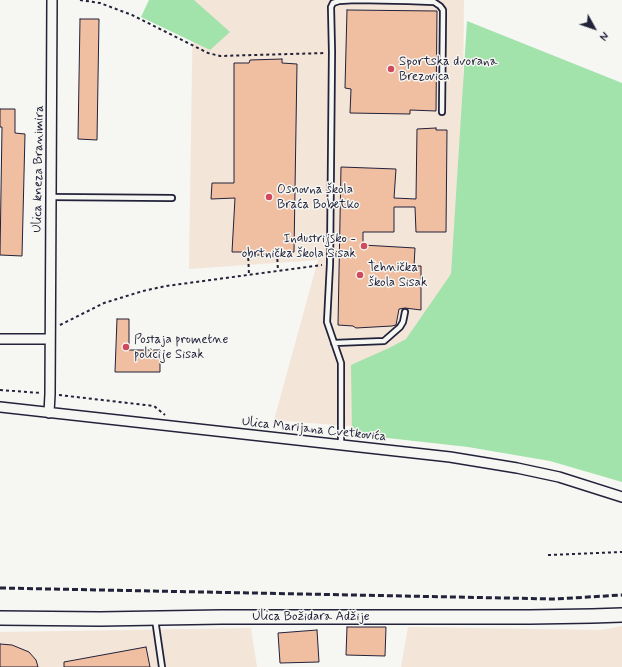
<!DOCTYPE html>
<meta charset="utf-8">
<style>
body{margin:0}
#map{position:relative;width:622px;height:667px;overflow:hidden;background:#f6f6f2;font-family:Mynerve,sans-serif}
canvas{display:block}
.north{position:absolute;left:574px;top:8px;width:40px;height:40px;-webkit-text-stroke:3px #f6f6f2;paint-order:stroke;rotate:130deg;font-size:11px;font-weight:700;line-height:16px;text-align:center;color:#22223b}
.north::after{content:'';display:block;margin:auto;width:14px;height:18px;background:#22223b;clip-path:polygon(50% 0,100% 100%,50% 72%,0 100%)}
</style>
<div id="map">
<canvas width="622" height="667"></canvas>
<div class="north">N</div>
</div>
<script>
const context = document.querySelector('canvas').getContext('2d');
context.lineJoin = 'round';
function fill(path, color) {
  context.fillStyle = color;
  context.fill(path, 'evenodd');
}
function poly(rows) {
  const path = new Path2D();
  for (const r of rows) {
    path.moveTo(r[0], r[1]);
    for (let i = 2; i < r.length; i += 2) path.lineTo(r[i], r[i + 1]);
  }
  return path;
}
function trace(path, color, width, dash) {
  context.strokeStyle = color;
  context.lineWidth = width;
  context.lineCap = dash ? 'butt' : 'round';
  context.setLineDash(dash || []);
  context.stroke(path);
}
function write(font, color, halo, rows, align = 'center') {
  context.font = font + ' Mynerve,sans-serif';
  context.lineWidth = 3;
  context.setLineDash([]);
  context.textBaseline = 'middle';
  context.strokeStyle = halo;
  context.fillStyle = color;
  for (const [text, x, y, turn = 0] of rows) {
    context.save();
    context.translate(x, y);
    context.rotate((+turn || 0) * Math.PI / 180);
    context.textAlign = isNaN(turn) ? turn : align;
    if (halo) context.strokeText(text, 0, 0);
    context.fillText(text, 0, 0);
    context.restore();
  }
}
const built = poly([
 [193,0,464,0,461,273,358,427,274,420,318,260,189,269],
 [622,626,622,667,401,667,408,627,601,630],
 [251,628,257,667,0,667,0,632]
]);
const green = poly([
 [149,0,194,0,230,32,210,50,141,17],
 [467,21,622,83,622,482,550,461,468,447,352,434,351,365,389,348,406,339,451,274]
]);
const building = poly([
 [347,10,437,11,436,111,410,110,410,114,350,113,351,89,345,88,347,10],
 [80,19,99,19,97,140,78,139,80,19],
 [282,59,282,63,297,64,294,252,275,253,276,255,251,255,250,252,232,252,235,198,211,199,212,183,234,183,234,63,249,63,250,60,282,59],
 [0,109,15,109,15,133,25,134,22,256,0,255,2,127,0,127,0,109],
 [436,128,436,130,447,130,446,232,416,232,415,207,394,207,394,232,363,232,363,245,415,248,414,266,421,266,421,310,405,308,399,309,396,325,392,326,356,328,353,326,338,325,341,167,396,169,394,198,416,199,417,129,436,128],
 [117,319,129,319,129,350,160,350,160,372,115,372,117,319],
 [347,627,386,627,385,656,346,655,347,627],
 [317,630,319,662,280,663,278,633,317,630],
 [0,644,12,645,29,652,36,660,38,667,0,667,0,644],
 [146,647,150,667,64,667,64,662,146,647]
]);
const path = poly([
 [80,0,100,3,132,15,208,53,220,56,325,53],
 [248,252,249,275],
 [277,253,278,271],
 [60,325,104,303,143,291,166,286,322,265],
 [0,390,41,393],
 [59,395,154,406,165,415],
 [548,555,622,552]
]);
const lane = poly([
 [51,197,172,198],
 [334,343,384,341,400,327,403,322,405,312],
 [341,446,341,363,327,322,330,264,332,52,331,7,333,3,339,1,356,0,408,1,434,2,440,6,443,10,443,15,442,112],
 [155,619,162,667]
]);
const street = poly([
 [0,339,50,339],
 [0,407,450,457,517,468,559,477,622,497],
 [49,413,50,394,52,0]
]);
const secondary = poly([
 [0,618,100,619,221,617,530,617,592,616,622,615]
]);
const rail = poly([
 [0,588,555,599,622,595]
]);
const markers = [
 [391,69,4,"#d1495b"],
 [269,197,4,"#d1495b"],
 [364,246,4,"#d1495b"],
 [360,275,4,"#d1495b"],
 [126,347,4,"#d1495b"]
];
const poiNames = [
 ["Sportska dvorana",399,62],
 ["Brezovica",399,77],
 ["Osnovna škola",277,190],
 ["Braća Bobetko",277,205],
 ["Industrijsko -",356,239,"right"],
 ["obrtnička škola Sisak",356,254,"right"],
 ["Tehnička",368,268],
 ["škola Sisak",368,283],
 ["Postaja prometne",134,340],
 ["policije Sisak",134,355]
];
const streetNames = [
 ["Ulica kneza Branimira",39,169,-89],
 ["Ulica Marijana Cvetkovića",314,430,6],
 ["Ulica Božidara Adžije",311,617]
];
fill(built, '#f4e5d9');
fill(green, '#a2e2ab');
fill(building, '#f0bea0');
trace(building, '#22223b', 1);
trace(lane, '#22223b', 8);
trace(street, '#22223b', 12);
trace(secondary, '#22223b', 16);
trace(path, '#22223b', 2, [3, 3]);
trace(lane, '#f6f6f2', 4.5);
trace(street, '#f6f6f2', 9);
trace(secondary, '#f6f6f2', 13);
trace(rail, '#22223b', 3, [6, 3]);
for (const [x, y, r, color] of markers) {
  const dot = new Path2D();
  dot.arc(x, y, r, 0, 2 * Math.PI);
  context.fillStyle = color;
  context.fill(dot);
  trace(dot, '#f6f6f2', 1.5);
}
write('13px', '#22223b', '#f6f6f2', poiNames, 'left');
write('13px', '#22223b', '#f6f6f2', streetNames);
</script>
